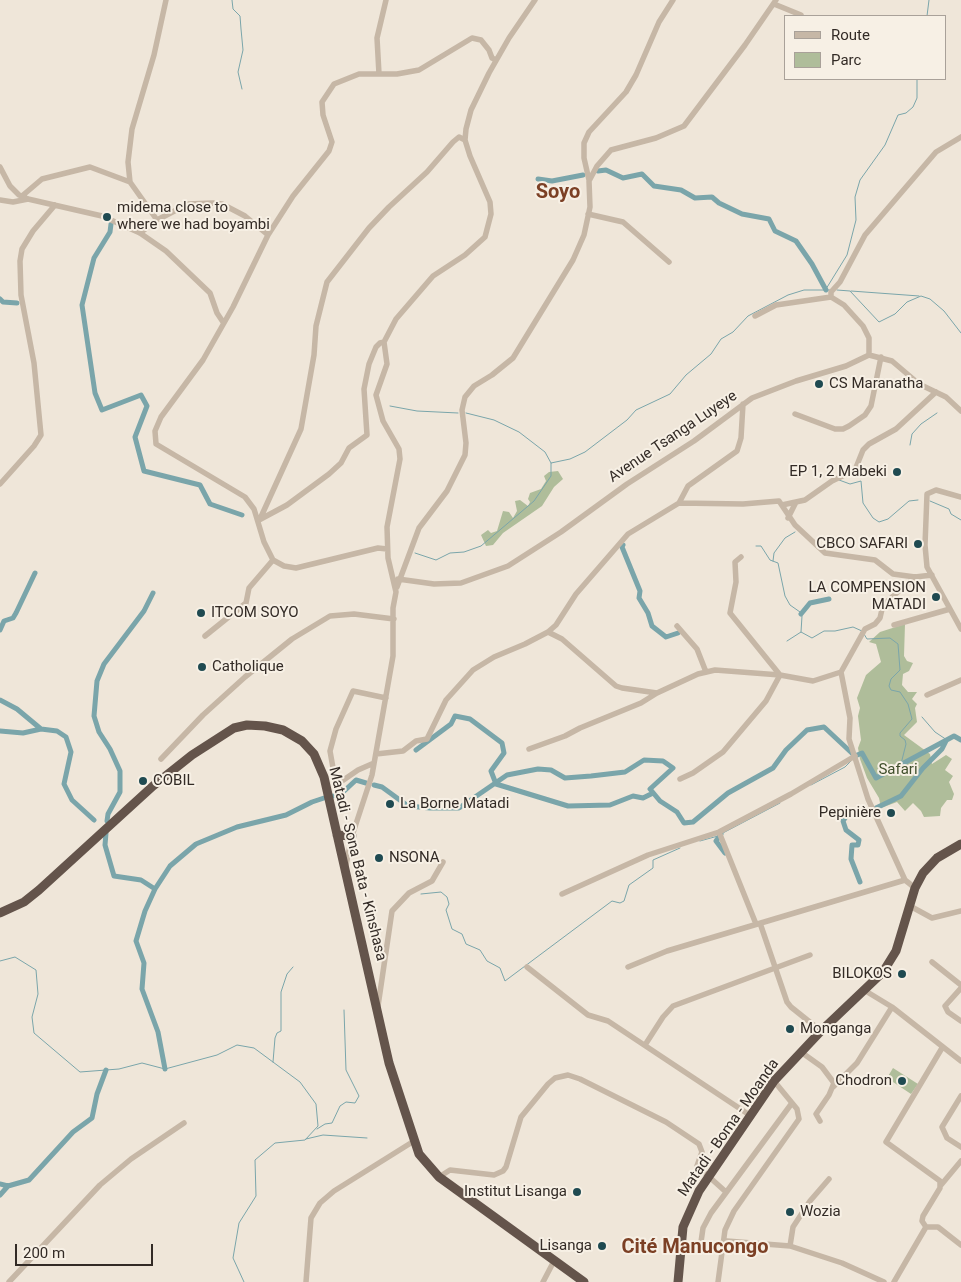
<!DOCTYPE html>
<meta charset="utf-8">
<style>
body{margin:0}
#map{position:relative;width:961px;height:1282px;overflow:hidden;background:#efe6d9;font-family:Roboto,sans-serif}
canvas{display:block}
.legend{position:absolute;left:784px;top:15px;width:162px;height:65px;box-sizing:border-box;background:#f7f0e5;border:1px solid #a9a199;margin:0;padding:6px 9px;list-style:none;font-size:15px;color:#332b26}
.legend li{display:flex;align-items:center;gap:10px;height:25px}
.legend b{width:25px;border:1px solid #a9a199}
.scale{position:absolute;left:15px;top:1244px;width:138px;height:22px;box-sizing:border-box;border:2px solid #332b26;border-top:0;padding-left:6px;font-size:15px;line-height:18px;white-space:nowrap;color:#332b26;-webkit-text-stroke:4px #f7f0e5;paint-order:stroke}
</style>
<div id="map">
<canvas width="961" height="1282"></canvas>
<ul class="legend">
<li><b style="height:6px;background:#c6b7a6"></b>Route</li>
<li><b style="height:14px;background:#afbd9a"></b>Parc</li>
</ul>
<div class="scale">200 m</div>
</div>
<script>
const context = document.querySelector('canvas').getContext('2d');
context.lineJoin = 'round';
function fill(path, color) {
  context.fillStyle = color;
  context.fill(path, 'evenodd');
}
function poly(rows) {
  const path = new Path2D();
  for (const r of rows) {
    path.moveTo(r[0], r[1]);
    for (let i = 2; i < r.length; i += 2) path.lineTo(r[i], r[i + 1]);
  }
  return path;
}
function trace(path, color, width, dash) {
  context.strokeStyle = color;
  context.lineWidth = width;
  context.lineCap = dash ? 'butt' : 'round';
  context.setLineDash(dash || []);
  context.stroke(path);
}
function write(font, color, halo, rows, align = 'center') {
  context.font = font + ' Roboto,sans-serif';
  context.lineWidth = 4;
  context.setLineDash([]);
  context.textBaseline = 'middle';
  context.strokeStyle = halo;
  context.fillStyle = color;
  for (const [text, x, y, turn = 0] of rows) {
    context.save();
    context.translate(x, y);
    context.rotate((+turn || 0) * Math.PI / 180);
    context.textAlign = isNaN(turn) ? turn : align;
    if (halo) context.strokeText(text, 0, 0);
    context.fillText(text, 0, 0);
    context.restore();
  }
}
const green = poly([
 [558,471,563,479,554,487,542,506,503,533,493,545,486,546,481,535,488,530,491,533,497,531,503,511,509,512,513,518,517,511,515,501,520,500,528,506,530,502,528,499,530,493,541,489,546,481,544,476,549,472],
 [905,624,904,656,907,661,913,663,909,671,903,674,902,685,908,692,917,692,912,699,917,704,915,708,917,722,904,735,930,754,932,764,946,755,952,759,945,770,953,776,949,782,954,794,952,800,947,800,941,808,940,816,924,817,921,811,913,803,905,811,897,802,881,808,879,798,867,778,860,759,858,748,861,740,858,716,860,708,857,698,866,675,881,662,876,644,869,642,880,632],
 [893,1068,918,1084,911,1094,887,1078]
]);
const stream = poly([
 [232,0,233,9,240,16,241,29,243,50,238,72,242,89],
 [927,16,929,0],
 [826,289,847,255,856,220,855,197,860,180,885,145,898,115,906,113,913,107,917,98,917,79],
 [837,290,850,291,879,322,895,314,907,302,921,296,930,299,944,311,961,333],
 [851,291,919,296],
 [390,406,417,411,458,413],
 [466,413,494,420,519,432,545,452,551,463],
 [910,445,912,434,921,424,937,413],
 [839,480,850,484,861,481,863,503,873,518,879,522,888,519,909,501,918,500],
 [930,501,949,509,951,514,961,520],
 [756,546,761,546,770,560,778,563,785,596,790,605,800,612,802,616,801,632],
 [415,553,436,560,450,553,464,552,481,546,534,501,551,476,551,463,570,459,585,452,627,420,636,410,670,394,686,375,711,354,721,339,733,332,748,316,788,295,804,290,830,290],
 [773,561,774,553,785,538,795,532],
 [864,634,867,639,890,638,898,644,900,670,891,679,889,686,891,690,900,692,908,704,912,719,900,733,900,736,905,740,906,744,901,764],
 [787,641,801,632,812,638,824,631,835,631,853,627,862,631],
 [922,717,935,732,947,740],
 [811,785,845,767,851,761],
 [721,834,780,803],
 [700,841,718,836],
 [421,894,441,892,447,897,449,904,446,910,452,929,462,934,466,944,480,950,487,961,500,968,505,981,612,901,620,903,624,901,629,885,653,868,653,860,680,848],
 [0,961,15,957,36,970,38,994,32,1017,34,1033,80,1072,119,1069,142,1063,165,1069,217,1055,237,1045,254,1048,300,1082,316,1104,318,1126,305,1140,275,1143,255,1160,256,1196,239,1223,233,1258,244,1282],
 [273,1062,275,1038,277,1033,281,1031,281,992,287,974,293,967],
 [317,1129,325,1124,332,1123,340,1106,346,1102,355,1103,359,1096,346,1070,344,1010],
 [306,1139,323,1135,367,1138]
]);
const canal = poly([
 [598,171,606,170,623,178,642,174,654,186,681,190,695,198,712,197,719,203,742,214,769,219,775,231,796,241,812,264,826,290],
 [538,179,552,181,583,175],
 [111,224,110,232,94,258,82,305,95,393,102,410,141,395,147,406,135,437,144,471,200,485,210,504,242,515],
 [0,299,3,302,17,303],
 [623,545,622,547,640,591,639,598,648,613,652,626,666,637,678,633],
 [801,614,810,603,829,599],
 [0,630,4,621,13,618,16,613,35,573],
 [0,700,17,709,41,729],
 [0,731,23,733,41,729,57,731,66,737,71,752,64,784,72,800,94,820],
 [416,750,451,724,455,716,470,719,502,743,504,753,491,771,496,784,568,806,610,805,633,796,643,798,653,793],
 [374,785,382,787,408,806,430,808,459,808,507,775,538,769,551,770,565,778,591,776,625,772,644,760,663,761,673,768,650,789,660,801,677,812,684,823,693,822,728,793,773,768,786,750,807,730,824,727,855,756,862,753,876,778,954,736,961,740],
 [333,796,342,793,356,780,366,783],
 [876,808,901,796,923,768,942,749,946,741],
 [107,821,108,814,120,792,120,771,110,749,99,732,94,716,97,681,104,664,144,611,153,593],
 [106,833,105,845,114,876,141,880,155,889],
 [721,834,716,841,725,853],
 [860,882,851,859,852,845,858,845,859,840,846,830,843,821,847,815,853,812,860,815,870,812],
 [165,1069,158,1032,142,989,144,963,136,941,145,911,155,889,170,866,196,844,237,827,286,815,312,802,324,798],
 [0,1184,8,1186,29,1180,73,1132,92,1118,97,1094,106,1070],
 [0,1195,8,1186]
]);
const minor = poly([
 [774,4,801,15],
 [379,74,377,38,386,0],
 [0,167,10,186,19,195,28,199,102,216,140,233,166,251,210,293,217,313,223,322],
 [589,180,584,158,584,143,589,132,626,92,636,75,659,22,673,0],
 [22,196,42,179,90,167,130,182],
 [0,200,13,202,28,199],
 [588,214,623,222,669,262],
 [157,220,130,182,128,162,132,129,154,55,166,0],
 [140,233,157,220,188,204,213,203,222,204,245,216,268,235],
 [755,316,776,305,831,297],
 [869,355,869,338,863,326,844,305,831,297,831,292,840,282,865,235,936,152,961,137],
 [795,414,835,429,843,429,849,426,865,415,871,406,881,357],
 [0,484,34,446,41,435,34,363,21,295,20,261,22,249,33,231,55,205],
 [961,497,936,490,927,494,925,545,927,567,961,629],
 [679,503,688,486,737,451,741,438,743,404],
 [782,505,805,500,832,481,855,470,863,450,869,444,896,429,936,392],
 [788,518,796,502],
 [260,519,301,429,314,355,316,326,327,282,369,228,389,207,427,172,453,142,459,137,465,140],
 [259,520,287,505,329,474,341,463,349,448,367,435,364,389,369,364,376,347,380,343,384,342],
 [387,549,378,548,296,568,284,566,273,560,264,542,254,509,245,497,156,444,155,431,161,417,203,360,233,307,268,235,293,196,329,151,332,142,323,115,322,102,334,84,359,74,397,74,419,70,472,38,481,40,489,50,492,58,496,60],
 [741,557,735,562,736,582,730,613,780,675,813,681,841,672],
 [398,579,434,584,461,583,508,566,561,532,627,484,694,441,752,398,796,381,846,366,869,355,892,361,919,384,946,397,961,411],
 [397,587,419,528,447,491,465,455,466,443,462,410,465,397,474,386,492,375,513,358,573,260,584,235,590,207,589,181,597,166,611,150,656,138,684,126,745,45,776,0],
 [894,625,950,609],
 [677,626,697,649,706,672],
 [548,632,562,639,616,686,622,688,657,693,698,674,715,670,780,675,766,701,723,752,693,773,680,779],
 [205,636,246,603,249,588,273,560],
 [927,695,961,680],
 [529,749,565,736,580,728,641,703,657,693],
 [376,754,403,751,416,741,427,739,446,700,473,670,494,657,525,644,548,632,556,625,576,594,628,534,679,503,743,504,779,501,795,525,825,553,875,560,893,574,915,577,932,575],
 [161,759,203,715,245,677,292,639,330,616,354,614,394,619],
 [374,763,358,770,342,781,335,779,330,751,336,729,353,691,386,698],
 [719,832,756,924],
 [346,865,352,836,372,775,393,656,393,608,396,592,388,558,387,527,400,459,399,449,383,421,376,395,387,364,384,342,396,319,433,276,465,255,485,237,491,214,490,202,470,156,465,140,466,129,471,110,489,73,509,38,535,0],
 [915,888,905,880,868,799,849,739,850,718,841,672,865,629,875,624,880,618,883,605,915,577],
 [562,894,648,855,719,832,791,794,855,756],
 [910,906,932,918,961,911],
 [760,923,787,1002,791,1007,821,1031],
 [932,962,961,985],
 [527,967,588,1015,608,1021,751,1116],
 [628,967,667,951,905,880],
 [961,988,945,1006,948,1012,961,1021],
 [864,990,892,1007,961,1061],
 [378,1006,392,911,409,893,432,881,443,862],
 [645,1045,663,1017,673,1006,810,955],
 [801,1052,822,1067,834,1083,829,1095,816,1114,820,1121],
 [833,1087,857,1063,892,1007],
 [961,1096,942,1127,947,1138,961,1147],
 [792,1103,711,1213,703,1228,701,1242,708,1247,727,1241,790,1246,842,1263,884,1282],
 [439,1177,450,1170,494,1175,503,1171,506,1167,521,1117,548,1084,555,1078,568,1075,580,1079,666,1122,699,1144,702,1152,697,1166,726,1192],
 [941,1185,961,1161],
 [926,1227,922,1221,923,1216,940,1188,940,1181,886,1142,942,1048],
 [790,1246,793,1227,810,1201,829,1179],
 [9,1282,100,1185,131,1159,184,1123],
 [306,1282,311,1218,320,1203,334,1191,414,1141],
 [543,1282,554,1261],
 [718,1282,725,1230,734,1211,799,1119,797,1109,774,1081],
 [894,1282,926,1227,938,1227,961,1245]
]);
const trunk = poly([
 [337,835,352,836],
 [0,913,24,902,39,890,153,786,192,755,234,728,247,725,265,726,283,730,302,741,314,754,324,777,389,1063,419,1154,439,1177,584,1282],
 [678,1282,683,1227,699,1191,774,1081,821,1031,883,972,896,951,915,888,923,873,937,858,961,844]
]);
const markers = [
 [107,217,5,"#1f4a51"],
 [819,384,5,"#1f4a51"],
 [897,472,5,"#1f4a51"],
 [918,544,5,"#1f4a51"],
 [936,597,5,"#1f4a51"],
 [201,613,5,"#1f4a51"],
 [202,667,5,"#1f4a51"],
 [143,781,5,"#1f4a51"],
 [390,804,5,"#1f4a51"],
 [891,813,5,"#1f4a51"],
 [379,858,5,"#1f4a51"],
 [902,974,5,"#1f4a51"],
 [790,1029,5,"#1f4a51"],
 [902,1081,5,"#1f4a51"],
 [577,1192,5,"#1f4a51"],
 [790,1212,5,"#1f4a51"],
 [602,1246,5,"#1f4a51"]
];
const poiNames = [
 ["midema close to",117,208],
 ["where we had boyambi",117,225],
 ["CS Maranatha",829,384],
 ["EP 1, 2 Mabeki",887,472,"right"],
 ["CBCO SAFARI",908,544,"right"],
 ["LA COMPENSION",926,588,"right"],
 ["MATADI",926,605,"right"],
 ["ITCOM SOYO",211,613],
 ["Catholique",212,667],
 ["COBIL",153,781],
 ["La Borne Matadi",400,804],
 ["Pepinière",881,813,"right"],
 ["NSONA",389,858],
 ["BILOKOS",892,974,"right"],
 ["Monganga",800,1029],
 ["Chodron",892,1081,"right"],
 ["Institut Lisanga",567,1192,"right"],
 ["Wozia",800,1212],
 ["Lisanga",592,1246,"right"]
];
const streetNames = [
 ["Avenue Tsanga Luyeye",673,437,-34],
 ["Matadi - Sona Bata - Kinshasa",357,864,76],
 ["Matadi - Boma - Moanda",729,1128,-55]
];
const parkNames = [
 ["Safari",898,770]
];
const districtNames = [
 ["Soyo",558,193],
 ["Cité Manucongo",695,1248]
];
fill(green, '#afbd9a');
trace(stream, '#7aa5aa', 1);
trace(canal, '#7aa5aa', 5);
trace(minor, '#c6b7a6', 5.5);
trace(trunk, '#64544b', 9);
for (const [x, y, r, color] of markers) {
  const dot = new Path2D();
  dot.arc(x, y, r, 0, 2 * Math.PI);
  context.fillStyle = color;
  context.fill(dot);
  trace(dot, '#f7f0e5', 2);
}
write('15px', '#332b26', '#f7f0e5', poiNames, 'left');
write('15px', '#332b26', '#f7f0e5', streetNames);
write('15px', '#404f2c', '#f7f0e5', parkNames);
write('bold 20px', '#7c4025', '#f7f0e5', districtNames);
</script>
